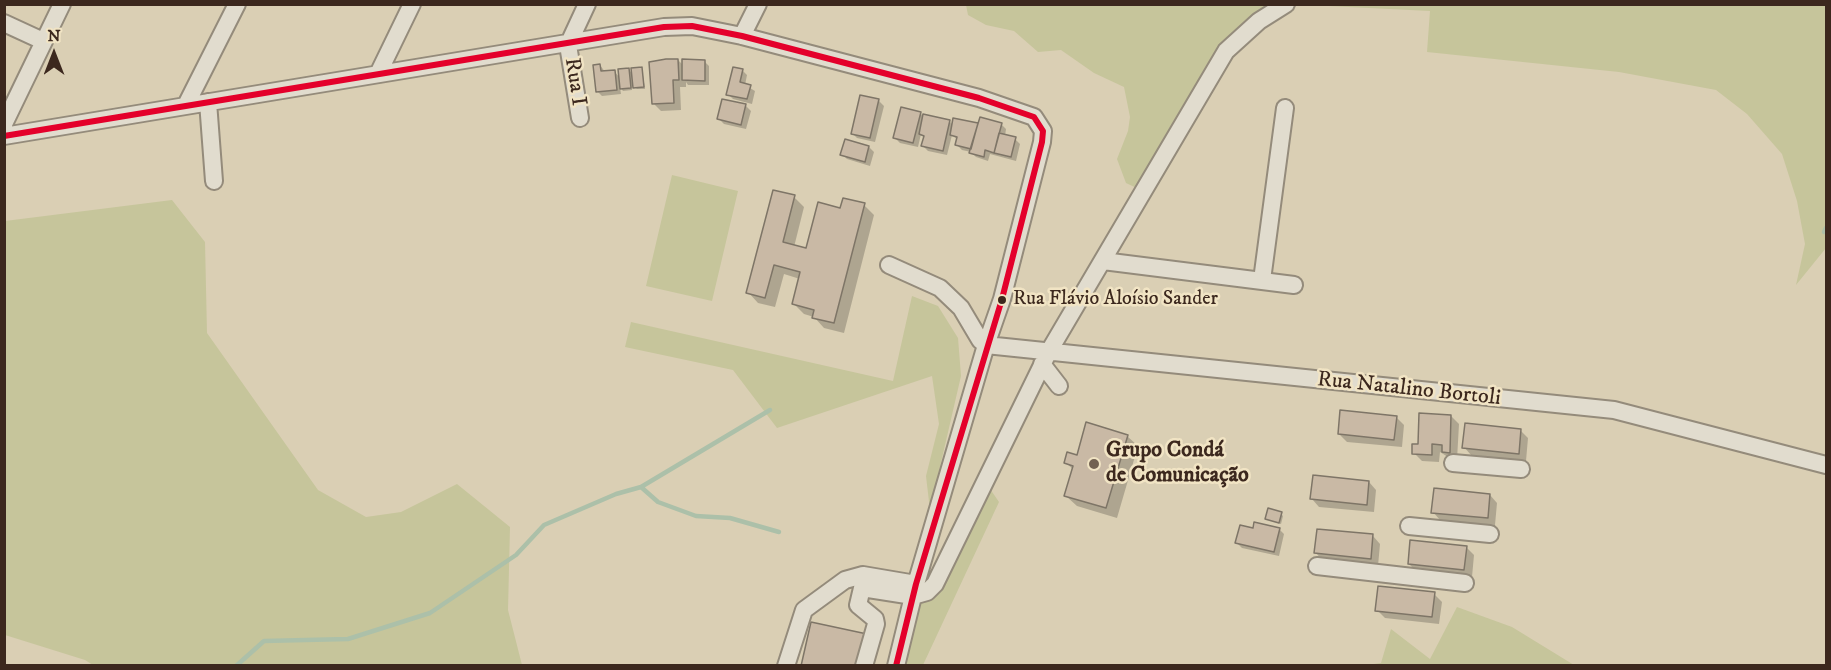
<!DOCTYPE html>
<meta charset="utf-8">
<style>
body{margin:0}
#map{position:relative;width:1831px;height:670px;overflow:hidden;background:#dacfb4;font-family:"IM FELL DW Pica",serif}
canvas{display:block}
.frame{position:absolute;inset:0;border:6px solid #3c281e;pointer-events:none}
.north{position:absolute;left:24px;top:24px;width:60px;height:60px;-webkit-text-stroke:4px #f1e4c4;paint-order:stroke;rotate:0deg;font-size:16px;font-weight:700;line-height:24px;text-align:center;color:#3c281e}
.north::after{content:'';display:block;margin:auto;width:21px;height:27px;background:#3c281e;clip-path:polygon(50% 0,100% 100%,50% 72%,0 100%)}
</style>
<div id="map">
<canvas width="1831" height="670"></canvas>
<div class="frame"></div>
<div class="north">N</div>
</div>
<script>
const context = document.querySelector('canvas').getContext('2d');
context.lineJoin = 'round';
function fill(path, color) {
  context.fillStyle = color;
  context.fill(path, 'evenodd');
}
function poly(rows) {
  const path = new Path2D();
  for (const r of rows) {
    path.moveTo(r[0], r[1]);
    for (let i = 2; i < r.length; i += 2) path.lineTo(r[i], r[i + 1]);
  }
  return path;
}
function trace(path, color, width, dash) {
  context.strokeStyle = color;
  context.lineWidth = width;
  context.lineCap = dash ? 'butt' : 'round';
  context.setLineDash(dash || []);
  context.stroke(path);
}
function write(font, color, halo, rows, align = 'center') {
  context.font = font + ' "IM FELL DW Pica",serif';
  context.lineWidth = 5;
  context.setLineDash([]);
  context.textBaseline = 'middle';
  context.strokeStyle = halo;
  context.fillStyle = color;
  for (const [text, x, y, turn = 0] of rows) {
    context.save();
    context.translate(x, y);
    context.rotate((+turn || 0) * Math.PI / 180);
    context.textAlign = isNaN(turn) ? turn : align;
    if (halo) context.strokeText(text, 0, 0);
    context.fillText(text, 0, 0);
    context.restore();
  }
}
const green = poly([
 [966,5,1286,5,1226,51,1143,191,1126,183,1117,159,1128,131,1130,117,1124,87,1094,73,1061,50,1038,52,1014,31,986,25,968,15],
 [1308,5,1826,5,1826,248,1796,285,1805,244,1797,201,1782,154,1747,114,1716,90,1619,72,1427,52,1430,11],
 [672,175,738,191,712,301,646,286],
 [172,200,205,242,207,333,318,490,366,517,401,512,457,484,510,527,508,610,522,665,93,665,85,660,5,635,5,221],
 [912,296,938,306,958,338,961,376,930,510,926,476,939,424,932,376,777,428,733,370,625,347,631,322,893,381],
 [984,480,999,502,923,665,896,666,913,596,927,592],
 [1457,607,1512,627,1574,665,1366,665,1381,663,1391,629,1430,659]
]);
const shadow = poly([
 [678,60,684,66,704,61,709,66,709,85,688,85,686,82,686,87,680,87,681,110,661,111,653,103],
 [600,65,605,72,614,71,620,78,628,69,634,75,642,68,645,89,637,89,632,84,632,90,623,91,620,87,621,94,602,96,597,91],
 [742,70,747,75,745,85,755,91,752,104,733,99,728,94],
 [861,97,879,101,884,106,875,142,857,138,852,133],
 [723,101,746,106,751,111,746,129,724,124,719,119],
 [920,113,924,117,949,121,953,125,954,119,979,125,1001,124,1006,129,1005,136,1015,139,1020,144,1016,161,990,154,988,161,976,157,971,152,962,150,957,145,958,140,952,135,947,155,928,151,923,146,925,138,921,134,918,147,900,143,895,138],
 [869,147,874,152,870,166,847,159,842,154],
 [794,197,804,207,794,247,808,250,841,210,864,205,874,215,844,333,824,328,814,317,804,314,794,304,800,279,784,274,775,307,758,303,748,292],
 [1451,416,1459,424,1457,460,1451,459,1440,452,1439,462,1422,461,1414,453],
 [1396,417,1404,425,1402,447,1347,442,1339,434],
 [1521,431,1528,438,1526,461,1471,455,1464,447],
 [1127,436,1138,446,1117,518,1077,506,1066,496,1074,470,1066,463],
 [1369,482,1376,490,1374,512,1319,507,1312,499],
 [1490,495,1497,503,1495,525,1440,520,1433,512],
 [1281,514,1283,516,1281,524,1267,519],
 [1279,529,1284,534,1279,556,1242,548,1237,543,1254,530],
 [1373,536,1380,544,1378,566,1323,561,1316,553],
 [1466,547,1474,555,1472,577,1417,572,1409,564],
 [1434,594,1442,602,1439,624,1385,618,1377,610]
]);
const stream = poly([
 [1824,232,1826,228],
 [641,487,658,502,696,516,730,518,779,532],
 [236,666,264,641,348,639,430,613,516,555,544,525,616,494,641,487,770,410]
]);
const building = poly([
 [666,59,678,59,679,80,673,80,674,103,652,104,649,62,666,59],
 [682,59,705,60,705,81,682,80,682,59],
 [600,64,601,71,615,70,617,90,596,92,593,65,600,64],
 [642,67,644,87,633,88,631,68,642,67],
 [733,67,743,69,740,82,751,85,747,99,726,95,733,67],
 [629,68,631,88,620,89,618,69,629,68],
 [860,95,879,99,870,138,851,134,860,95],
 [722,99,746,104,741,125,717,119,722,99],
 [901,107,921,112,913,143,893,138,901,107],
 [923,114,950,120,943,151,921,146,924,136,919,134,923,114],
 [980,117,1002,123,994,153,985,150,984,157,969,153,980,117],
 [953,118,978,123,971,149,955,145,957,137,950,135,953,118],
 [999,133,1016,137,1011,157,994,153,999,133],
 [845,139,869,146,865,162,840,155,845,139],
 [773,190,795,195,783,242,806,248,818,202,840,208,843,198,865,203,834,323,812,318,814,310,792,304,800,272,774,265,765,298,746,293,773,190],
 [1340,410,1397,416,1394,440,1338,434,1340,410],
 [1419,413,1451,415,1450,453,1442,452,1442,445,1432,444,1432,455,1412,454,1412,444,1418,444,1419,413],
 [1086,422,1128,435,1106,508,1064,496,1073,466,1064,463,1067,452,1077,455,1086,422],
 [1465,423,1521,429,1519,454,1462,448,1465,423],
 [1313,475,1369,481,1367,505,1310,499,1313,475],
 [1434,488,1490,494,1488,518,1431,513,1434,488],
 [1268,508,1282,512,1279,523,1265,519,1268,508],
 [1254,522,1280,528,1274,552,1235,543,1240,525,1253,528,1254,522],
 [1317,529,1373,534,1371,559,1314,553,1317,529],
 [1410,540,1467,546,1464,570,1408,564,1410,540],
 [1378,586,1435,592,1432,617,1375,611,1378,586],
 [811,622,867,634,860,666,801,666,811,622]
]);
const minor = poly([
 [4,23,43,41],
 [742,36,758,4],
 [378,74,412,4],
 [208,102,214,181],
 [186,105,237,4],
 [580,118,568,45,587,4],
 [4,124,62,4],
 [4,136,664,27,692,26,742,36,979,98,1034,117,1043,131,1042,142,1002,299,986,345,916,584,896,666],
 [1103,261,1294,285],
 [889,265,940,288,961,308,980,340,986,345],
 [1262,280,1285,108],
 [986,345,1614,410,1826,465],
 [1042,364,1059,386],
 [1453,463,1521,469],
 [1409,526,1490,534],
 [1317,566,1465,583],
 [786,666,804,610,845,580,863,575,916,584],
 [864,666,876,624,875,619,858,605,862,588,913,596,927,592,935,584,1048,353,1226,51,1259,21,1286,4]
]);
const bus1 = poly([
 [4,136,664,27,692,26,742,36,979,98,1034,117,1043,131,1042,142,1002,299,916,584,896,666]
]);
const markers = [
 [1002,300,5,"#3c281e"],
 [1094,464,6,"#736252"]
];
const busNames = [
 ["Rua Flávio Aloísio Sander",1013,300]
];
const streetNames = [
 ["Rua I",574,82,81],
 ["Rua Natalino Bortoli",1409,390,6]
];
const poiNames = [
 ["Grupo Condá",1106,451],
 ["de Comunicação",1106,476]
];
fill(green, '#c6c59b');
fill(shadow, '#0003');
trace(stream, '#acc0a9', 4.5);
fill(building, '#c9b9a5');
trace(building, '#7e7567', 1.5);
trace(minor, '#948b7b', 20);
trace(minor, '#e1dcce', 16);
trace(bus1, '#e4002b', 6);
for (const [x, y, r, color] of markers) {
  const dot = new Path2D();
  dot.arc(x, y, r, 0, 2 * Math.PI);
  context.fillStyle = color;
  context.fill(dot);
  trace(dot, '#f1e4c4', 2);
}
write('20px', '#3c281e', '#f1e4c4', busNames, 'left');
write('22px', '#3c281e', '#f1e4c4', streetNames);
write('bold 22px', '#3c281e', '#f1e4c4', poiNames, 'left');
</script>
